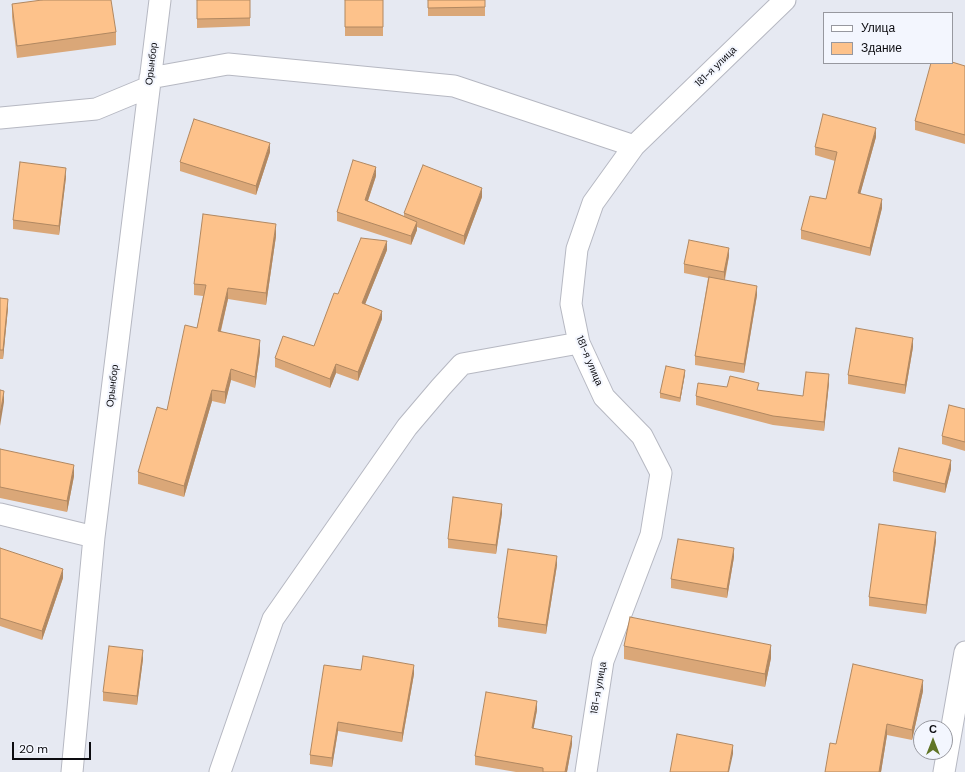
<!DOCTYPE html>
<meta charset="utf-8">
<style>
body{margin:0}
#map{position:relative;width:965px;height:772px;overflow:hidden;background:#e6e9f2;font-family:"DM Sans",sans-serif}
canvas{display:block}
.legend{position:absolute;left:823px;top:12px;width:130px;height:52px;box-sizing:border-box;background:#f3f6fe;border:1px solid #97989f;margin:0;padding:5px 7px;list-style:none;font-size:12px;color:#0c0c10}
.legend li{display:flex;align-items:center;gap:8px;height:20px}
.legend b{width:20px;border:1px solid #97989f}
.north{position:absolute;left:913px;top:720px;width:40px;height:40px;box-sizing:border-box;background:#f3f6fe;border:1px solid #97989f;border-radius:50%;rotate:0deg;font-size:11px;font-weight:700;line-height:16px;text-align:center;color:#0c0c10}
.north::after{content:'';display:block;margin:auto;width:14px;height:18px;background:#607526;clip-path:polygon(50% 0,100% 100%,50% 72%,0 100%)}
.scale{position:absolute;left:12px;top:742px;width:79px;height:18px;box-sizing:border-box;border:2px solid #0c0c10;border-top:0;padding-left:5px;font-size:12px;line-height:14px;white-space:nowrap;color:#0c0c10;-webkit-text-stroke:3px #f3f6fe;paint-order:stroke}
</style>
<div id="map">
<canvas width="965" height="772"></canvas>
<ul class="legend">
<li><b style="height:5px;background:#fff"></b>Улица</li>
<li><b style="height:11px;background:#fdc28b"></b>Здание</li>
</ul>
<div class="north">С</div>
<div class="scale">20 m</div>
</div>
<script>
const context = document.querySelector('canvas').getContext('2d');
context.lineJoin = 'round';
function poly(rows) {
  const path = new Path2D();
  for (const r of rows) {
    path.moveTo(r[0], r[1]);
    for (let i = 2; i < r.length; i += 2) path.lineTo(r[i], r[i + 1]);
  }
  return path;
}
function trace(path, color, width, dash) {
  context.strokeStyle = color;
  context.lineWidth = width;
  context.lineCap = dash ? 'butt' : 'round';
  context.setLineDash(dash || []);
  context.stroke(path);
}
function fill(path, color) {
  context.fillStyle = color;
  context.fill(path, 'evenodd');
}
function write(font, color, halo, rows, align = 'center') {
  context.font = font + ' "DM Sans",sans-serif';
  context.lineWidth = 4;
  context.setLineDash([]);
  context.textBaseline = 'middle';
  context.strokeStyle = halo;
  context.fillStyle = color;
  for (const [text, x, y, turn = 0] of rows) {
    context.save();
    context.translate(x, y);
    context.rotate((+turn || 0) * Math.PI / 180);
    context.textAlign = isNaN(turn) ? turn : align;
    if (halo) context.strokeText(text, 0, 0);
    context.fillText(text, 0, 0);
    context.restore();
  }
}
const street = poly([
 [150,78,228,64,454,86,634,146],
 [0,118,96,109,149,87],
 [0,514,94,537],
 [72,772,94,537,160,0],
 [220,772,273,619,407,427,441,387,462,364,579,343],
 [586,772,603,661,651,535,661,473,642,436,604,397,579,343,571,304,577,249,593,203,634,146,785,0],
 [944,772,965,652]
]);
const wall = poly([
 [197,0,250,0,250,26,197,28],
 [345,0,383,0,383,36,345,36],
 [428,0,485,0,485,16,428,16],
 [12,4,116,32,116,45,17,58,12,17],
 [965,66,965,144,915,130,915,121],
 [876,137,860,194,882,208,870,256,801,239,801,230,826,199,835,161,815,155,815,147],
 [270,152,256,195,180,171,180,162],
 [376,176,368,201,404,216,404,213,482,197,464,245,417,227,417,230,411,245,337,221,337,212],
 [66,177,59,235,13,229,13,220],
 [276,236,266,305,228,299,221,331,260,352,255,388,231,380,225,404,212,401,184,497,138,484,138,472,167,410,197,328,203,296,194,295,194,284],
 [387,250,365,304,382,319,358,381,336,373,330,388,275,367,275,358,314,346,338,294],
 [729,256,725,280,757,295,744,373,695,365,695,356,708,278,684,273,684,264],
 [0,298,8,308,3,359,0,359],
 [913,347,905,394,848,384,848,375],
 [685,374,680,402,660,398,660,393],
 [829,383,824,431,773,425,696,405,696,396,759,391,803,396],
 [965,409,965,451,942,444,942,436],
 [0,449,74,476,67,512,0,498],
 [951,469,945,493,893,481,893,472],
 [502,513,496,554,448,548,448,539],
 [936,541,926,614,869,606,869,597],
 [0,548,63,578,42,640,0,626],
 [734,557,727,598,671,588,671,579],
 [557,565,546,634,498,627,498,618],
 [624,646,771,658,765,687,624,659],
 [143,659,137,705,103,701,103,692],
 [361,670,414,674,402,742,338,731,332,767,310,764,310,755],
 [923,691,912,740,887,735,881,772,825,772,836,744],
 [537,710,533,729,572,744,567,772,516,772,475,765,475,756]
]);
const shadedWall = poly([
 [876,128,876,137,858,202,858,193],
 [270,143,270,152,256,195,256,186],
 [376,167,376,176,365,209,365,200],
 [66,168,66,177,59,235,59,226],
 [482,188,482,197,464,245,464,236],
 [882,199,882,208,870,256,870,248],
 [417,222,417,230,411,245,411,236],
 [276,224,276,236,266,305,266,293],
 [387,241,387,250,362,312,362,303],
 [729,248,729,256,724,281,724,272],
 [757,286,757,295,744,373,744,364],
 [228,288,228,299,218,342,218,331],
 [8,299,8,308,3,359,3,350],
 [382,311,382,319,358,381,358,372],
 [913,338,913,347,905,394,905,385],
 [260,340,260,352,255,388,255,377],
 [336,364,336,373,330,388,330,379],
 [231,369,231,380,225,404,225,392],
 [685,370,685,374,680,402,680,398],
 [829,374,829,383,824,431,824,422],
 [212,390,212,401,184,497,184,486],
 [4,391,4,402,0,426,0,415],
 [951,460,951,469,945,493,945,484],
 [74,465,74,476,67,512,67,501],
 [502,504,502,513,496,554,496,545],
 [936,532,936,541,926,614,926,605],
 [734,548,734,557,727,598,727,589],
 [557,556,557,565,546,634,546,625],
 [63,569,63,578,42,640,42,631],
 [771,645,771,658,765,687,765,674],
 [143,650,143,659,137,705,137,696],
 [414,665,414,674,402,742,402,733],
 [923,680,923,691,912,740,912,730],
 [537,701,537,710,532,737,532,728],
 [338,722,338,731,332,767,332,758],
 [887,724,887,735,881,772,879,772],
 [572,736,572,744,567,772,565,772],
 [733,745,733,754,729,772,728,772]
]);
const building = poly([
 [42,0,111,0,116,32,17,46,12,4,42,0],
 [197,0,250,0,250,18,197,19,197,0],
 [345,0,383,0,383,27,345,27,345,0],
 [428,0,485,0,485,7,428,8,428,0],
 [952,62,965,66,965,135,915,121,931,63,952,63,952,62],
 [823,114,876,128,858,193,882,199,870,248,801,230,810,196,826,199,837,152,815,147,823,114],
 [194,119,270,143,256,186,180,162,194,119],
 [353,160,376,167,365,200,417,222,411,236,337,212,353,160],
 [20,162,66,168,59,226,13,220,20,162],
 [423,165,482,188,464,236,404,213,423,165],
 [203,214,276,224,266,293,228,288,218,331,260,340,255,377,231,369,225,392,212,390,184,486,138,472,157,407,167,410,185,325,197,328,206,285,194,284,203,214],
 [361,238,387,241,362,303,382,311,358,372,336,364,330,379,275,358,283,336,314,346,334,293,338,294,361,238],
 [689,240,729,248,724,272,684,264,689,240],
 [709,277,757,286,744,364,695,356,709,277],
 [0,298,8,299,3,350,0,350,0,298],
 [856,328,913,338,905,385,848,375,856,328],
 [666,366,685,370,680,398,660,393,666,366],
 [806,372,829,374,824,422,773,416,696,396,698,383,727,387,730,376,759,383,757,390,803,396,806,372],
 [0,390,4,391,0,415,0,390],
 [949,405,965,409,965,442,942,436,949,405],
 [899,448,951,460,945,484,893,472,899,448],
 [0,449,74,465,67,501,0,487,0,449],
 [453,497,502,504,496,545,448,539,453,497],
 [879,524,936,532,926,605,869,597,879,524],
 [678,539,734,548,727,589,671,579,678,539],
 [0,548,63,569,42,631,0,618,0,548],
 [508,549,557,556,546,625,498,618,508,549],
 [630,617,771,645,765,674,624,646,630,617],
 [109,646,143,650,137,696,103,692,109,646],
 [363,656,414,665,402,733,338,722,332,758,310,755,324,665,361,670,363,656],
 [853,664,923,680,912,730,887,724,879,772,825,772,830,743,836,744,853,664],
 [486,692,537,701,532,728,572,736,565,772,543,772,543,768,475,756,486,692],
 [677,734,733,745,728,772,670,772,677,734]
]);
const streetNames = [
 ["Орынбор",152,64,-83],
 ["181-я улица",716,67,-44],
 ["181-я улица",589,361,67],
 ["Орынбор",113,386,-83],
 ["181-я улица",599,688,-80]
];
trace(street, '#b6b8c2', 23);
trace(street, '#fff', 21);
fill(wall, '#daa778');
fill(shadedWall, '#b18861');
fill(building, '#fdc28b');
trace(building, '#b18861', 1);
write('10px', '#0c0c10', '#f3f6fe', streetNames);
</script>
